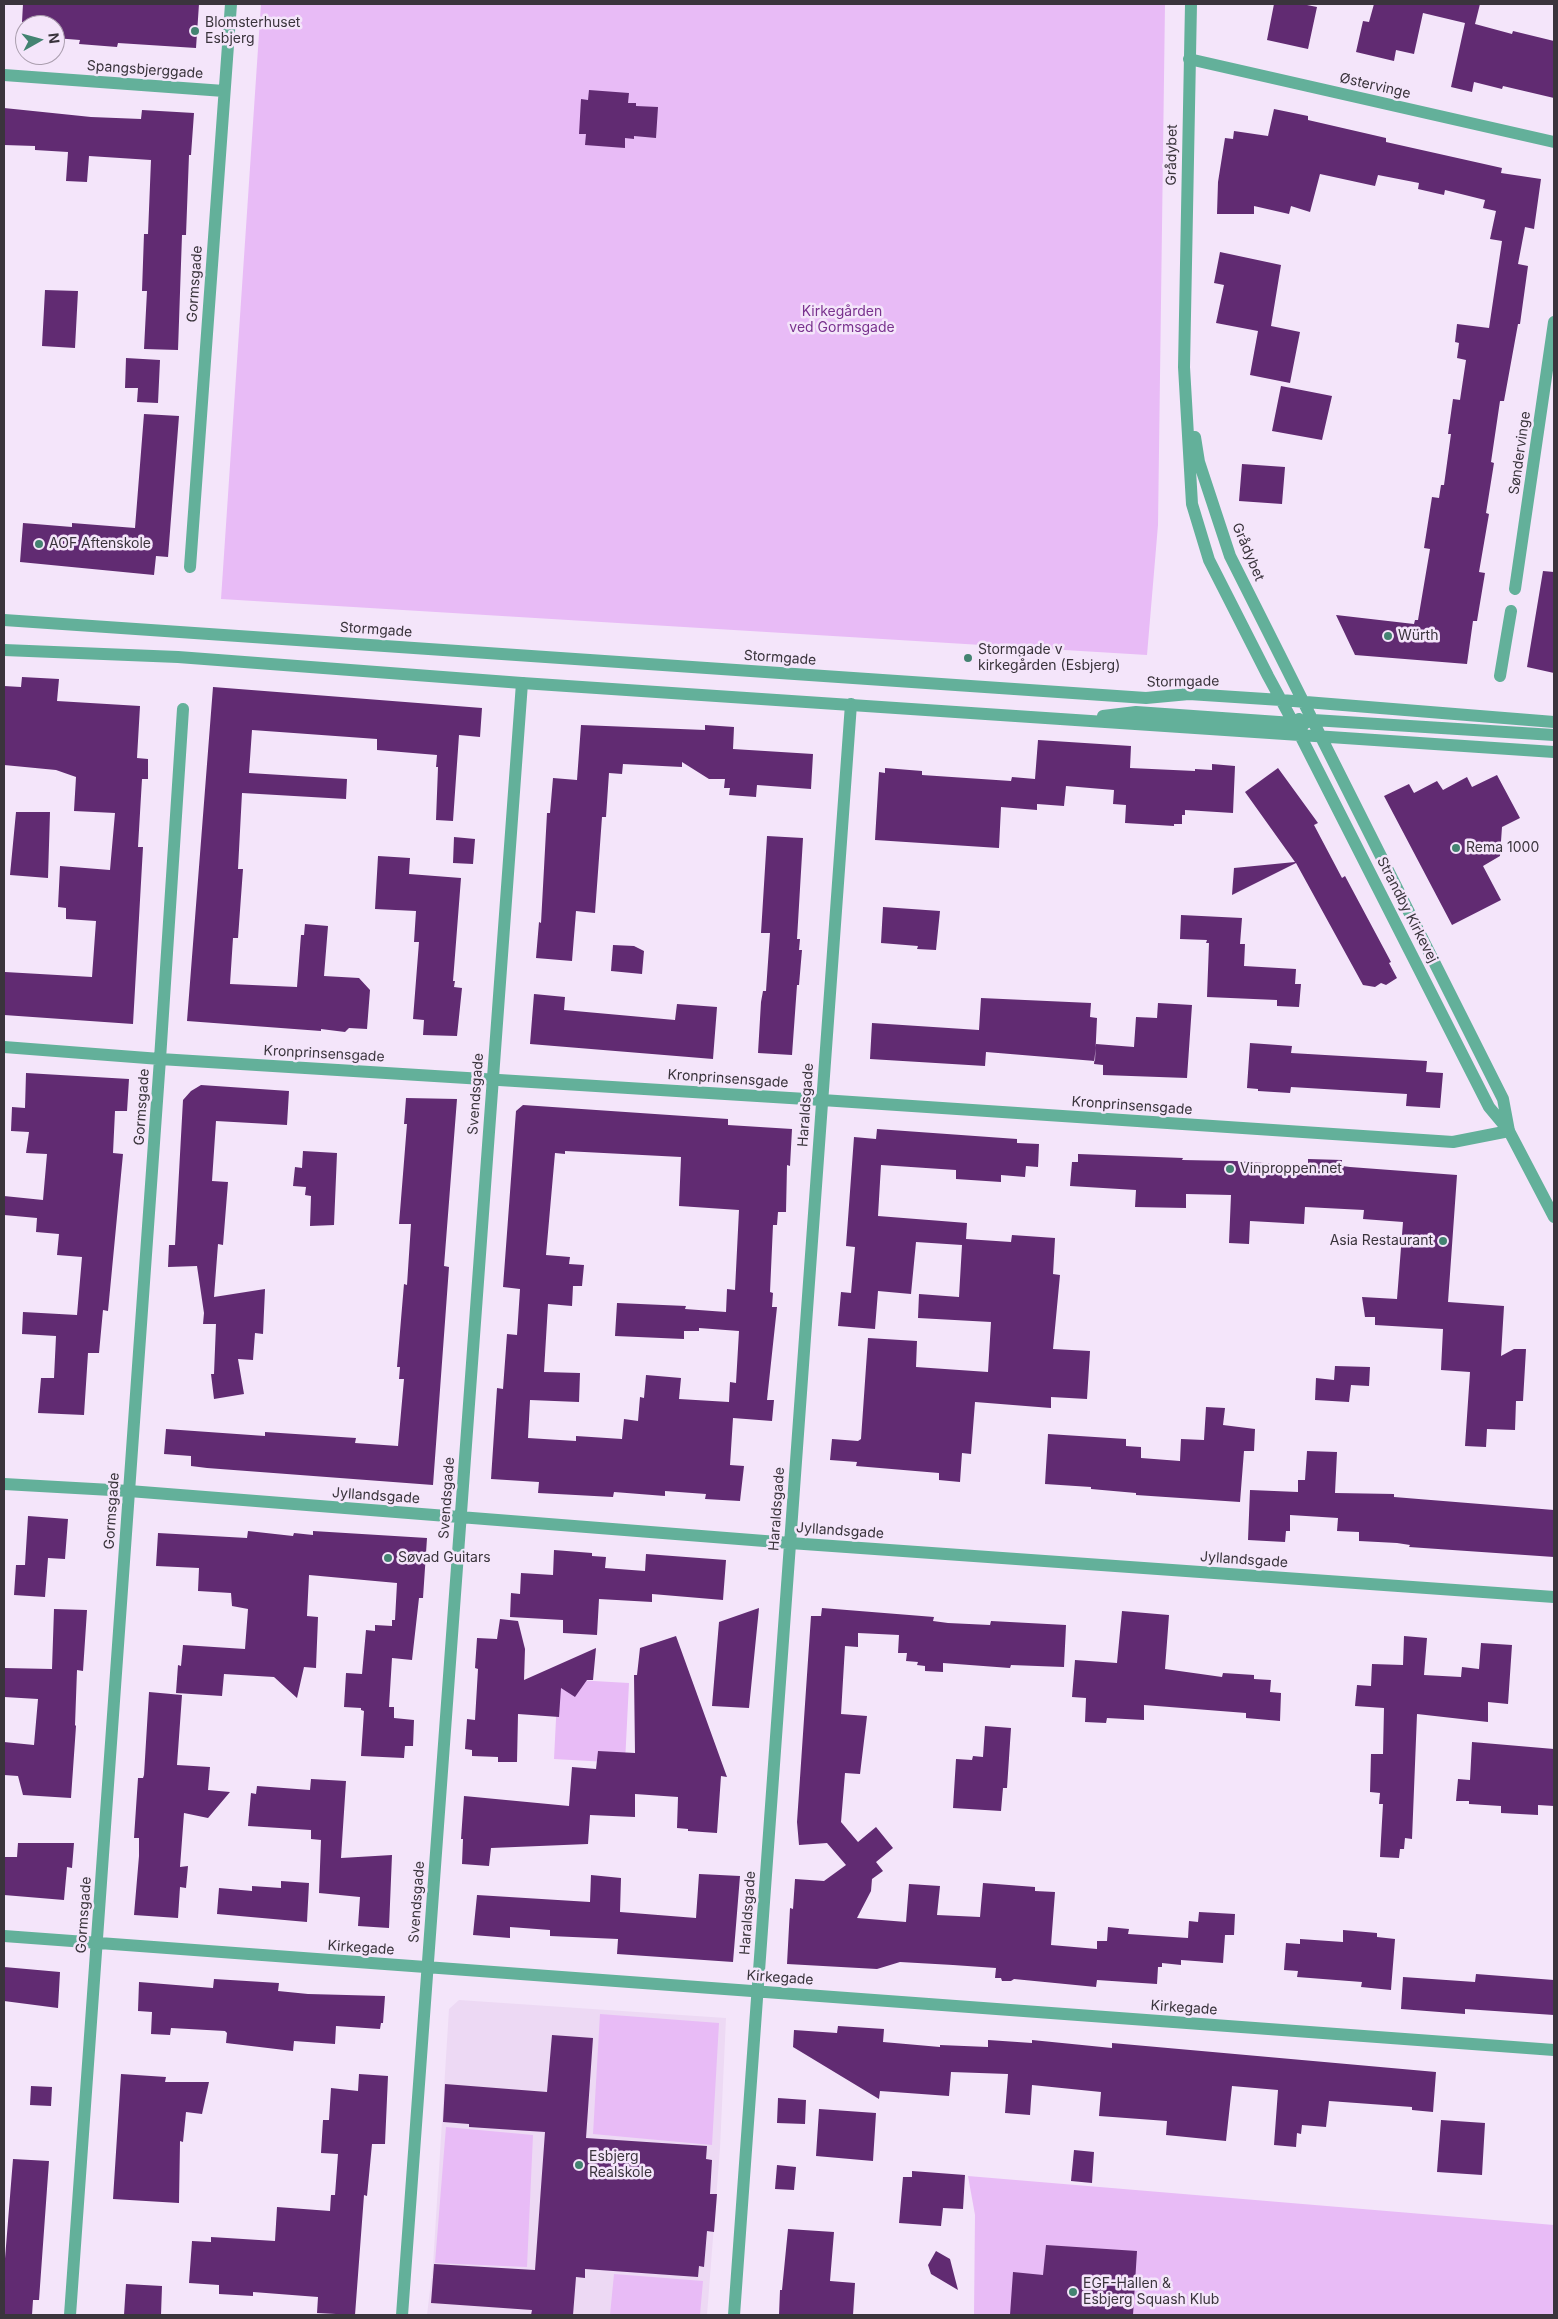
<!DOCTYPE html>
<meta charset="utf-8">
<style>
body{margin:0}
#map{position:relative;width:1558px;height:2319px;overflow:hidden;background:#f4e5fa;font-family:Inter,sans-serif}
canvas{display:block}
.frame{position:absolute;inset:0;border:5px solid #3a343c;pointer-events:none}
.north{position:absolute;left:15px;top:15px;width:50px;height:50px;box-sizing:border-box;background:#f4e5fa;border:1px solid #aa9eae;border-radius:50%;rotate:83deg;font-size:14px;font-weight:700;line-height:20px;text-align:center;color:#3a343c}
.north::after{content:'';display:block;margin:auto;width:18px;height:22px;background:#438371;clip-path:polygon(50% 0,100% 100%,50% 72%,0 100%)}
</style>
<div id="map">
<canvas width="1558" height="2319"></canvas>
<div class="frame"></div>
<div class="north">N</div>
</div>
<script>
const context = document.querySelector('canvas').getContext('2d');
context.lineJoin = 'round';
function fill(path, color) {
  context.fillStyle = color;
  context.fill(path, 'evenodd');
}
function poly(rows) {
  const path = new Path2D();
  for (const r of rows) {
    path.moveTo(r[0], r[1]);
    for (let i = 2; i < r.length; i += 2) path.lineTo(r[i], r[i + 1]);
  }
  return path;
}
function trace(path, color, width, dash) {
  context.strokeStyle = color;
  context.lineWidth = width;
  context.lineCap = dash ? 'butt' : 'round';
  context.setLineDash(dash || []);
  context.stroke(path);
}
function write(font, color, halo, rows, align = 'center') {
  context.font = font + ' Inter,sans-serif';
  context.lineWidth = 5;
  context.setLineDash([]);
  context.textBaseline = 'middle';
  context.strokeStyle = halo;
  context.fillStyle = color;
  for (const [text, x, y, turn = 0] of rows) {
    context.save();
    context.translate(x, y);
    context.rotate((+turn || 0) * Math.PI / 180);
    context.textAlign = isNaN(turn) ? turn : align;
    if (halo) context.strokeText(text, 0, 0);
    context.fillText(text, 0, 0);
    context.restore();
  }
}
const built = poly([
 [459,2000,726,2018,720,2148,707,2315,427,2315,433,2265,449,2009]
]);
const green = poly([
 [261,4,1165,4,1158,525,1147,655,221,599],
 [558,1679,629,1683,625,1763,554,1759],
 [600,2014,719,2023,712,2145,593,2134],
 [446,2127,533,2135,527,2267,435,2263],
 [968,2176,1554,2225,1554,2315,974,2315,975,2215],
 [614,2274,703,2281,700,2315,610,2315]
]);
const building = poly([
 [23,4,199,4,196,48,118,43,117,47,79,44,80,40,55,38,55,25,28,25,29,23,22,22],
 [1274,4,1302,4,1317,7,1308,49,1267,40],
 [1374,4,1480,4,1475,24,1512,34,1513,31,1554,41,1554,98,1503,86,1502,89,1474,82,1472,92,1451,87,1465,23,1423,13,1414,54,1396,50,1394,61,1356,52,1363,21,1369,22],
 [589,90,629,93,628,103,636,103,636,106,658,107,656,138,634,136,634,139,625,138,625,148,585,145,586,134,579,134,581,99,588,100],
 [4,108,91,117,141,119,142,110,194,113,191,155,189,155,186,235,182,235,178,350,144,349,147,291,142,291,144,234,148,234,151,160,89,156,87,182,66,181,68,152,35,150,35,146,4,145],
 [1274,109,1308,116,1308,120,1386,138,1386,142,1502,168,1501,173,1541,179,1534,229,1525,227,1518,264,1528,266,1520,324,1518,324,1504,401,1500,401,1491,462,1494,463,1486,513,1489,514,1479,572,1485,573,1477,621,1473,621,1467,664,1355,655,1336,615,1414,624,1415,620,1418,620,1430,549,1424,548,1432,497,1439,498,1441,485,1444,485,1451,434,1448,434,1453,399,1460,400,1466,360,1457,358,1459,343,1455,342,1457,324,1489,328,1502,241,1490,239,1496,211,1483,208,1485,200,1445,190,1444,195,1418,189,1419,183,1378,175,1375,186,1320,174,1310,212,1291,206,1289,214,1254,206,1254,214,1217,214,1218,182,1225,138,1233,139,1234,131,1268,136],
 [1220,252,1281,265,1271,326,1300,332,1290,383,1250,375,1258,331,1216,323,1224,285,1214,283],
 [45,290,78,291,75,348,42,346],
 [126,358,160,360,158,403,137,402,138,388,125,388],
 [1281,386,1332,396,1322,440,1272,431],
 [144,414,179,416,168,557,156,556,154,575,20,562,23,523,72,527,72,523,135,528],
 [1242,464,1285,467,1282,504,1239,501],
 [1543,571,1554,572,1554,673,1527,667],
 [22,677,59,679,57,701,140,706,137,758,148,759,148,779,142,779,138,847,143,847,133,1024,4,1015,5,972,92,977,96,921,66,919,66,908,58,907,60,866,110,870,115,813,74,811,76,777,56,770,4,765,4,686,21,687],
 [213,687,482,708,480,737,459,735,453,821,436,820,438,767,436,767,437,755,377,750,377,739,252,730,249,773,347,779,346,799,242,793,238,869,243,869,238,938,233,938,230,984,297,987,301,935,304,935,305,924,328,926,324,976,359,978,370,990,367,1029,349,1028,345,1032,321,1029,321,1031,187,1021],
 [581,725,705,730,705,725,734,727,733,749,813,754,811,789,757,785,756,797,729,795,730,788,724,788,725,779,709,779,682,762,682,767,623,764,622,774,609,773,606,817,602,817,595,913,576,911,572,961,536,958,539,922,541,923,547,813,550,813,553,778,577,780],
 [1038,740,1131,746,1130,768,1195,771,1195,769,1212,770,1212,764,1235,766,1233,813,1185,810,1185,815,1182,815,1182,824,1174,824,1174,826,1125,823,1126,805,1113,804,1114,790,1066,786,1064,806,1037,804,1037,810,1001,807,999,848,875,840,879,772,885,773,885,768,922,771,922,775,1011,781,1012,777,1035,779],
 [1278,768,1318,823,1314,825,1342,878,1345,876,1391,962,1389,963,1397,978,1386,985,1381,983,1375,987,1363,985,1296,863,1232,895,1234,868,1295,862,1245,792],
 [1497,775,1520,818,1502,827,1500,856,1483,866,1501,900,1452,925,1384,796,1409,784,1414,793,1437,781,1443,790,1467,777,1472,787],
 [16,812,50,812,48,878,10,875],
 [767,836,803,838,797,939,800,939,799,950,802,950,799,985,797,985,792,1055,758,1053,761,1002,763,991,766,991,770,933,761,933],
 [454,837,475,839,473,864,453,863],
 [378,856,410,858,409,874,461,878,453,981,455,981,454,987,462,988,457,1036,423,1035,424,1020,413,1019,419,942,414,942,416,911,375,909],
 [883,907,940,911,936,950,917,949,918,946,881,943],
 [1181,915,1242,918,1240,944,1245,944,1244,966,1296,969,1295,984,1301,984,1299,1007,1277,1006,1277,1000,1207,997,1209,943,1206,943,1207,940,1180,939],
 [613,945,634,946,644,951,642,974,611,971],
 [534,994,565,997,564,1010,675,1020,677,1004,717,1007,713,1059,530,1044],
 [981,998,1091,1003,1090,1017,1097,1018,1095,1061,986,1052,985,1066,870,1059,872,1023,979,1030],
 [1158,1003,1192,1005,1187,1078,1103,1075,1103,1065,1094,1064,1096,1044,1134,1047,1136,1017,1157,1018],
 [1250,1043,1292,1046,1291,1053,1427,1061,1426,1072,1443,1073,1440,1108,1406,1106,1407,1094,1291,1087,1290,1093,1258,1091,1258,1089,1247,1088],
 [26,1073,129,1079,127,1111,115,1111,113,1153,123,1154,108,1311,103,1310,99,1353,88,1353,84,1415,38,1413,41,1378,54,1378,56,1336,22,1334,23,1312,77,1315,82,1257,57,1255,59,1234,36,1232,37,1218,4,1215,4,1196,43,1200,47,1154,26,1153,29,1132,11,1131,12,1107,25,1108],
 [201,1085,289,1091,287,1125,216,1121,212,1181,228,1182,223,1245,218,1244,214,1297,265,1289,263,1334,255,1333,253,1360,238,1359,244,1394,214,1399,211,1374,214,1374,216,1324,203,1324,204,1313,197,1266,168,1267,169,1245,175,1245,183,1100,191,1091],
 [406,1098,457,1099,444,1266,449,1267,433,1485,207,1468,191,1466,191,1456,164,1454,166,1429,265,1436,265,1432,356,1438,355,1443,398,1446,404,1379,399,1379,400,1367,397,1367,404,1284,407,1285,411,1224,399,1224,407,1124,404,1124],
 [523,1105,728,1119,728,1125,792,1129,790,1166,787,1165,786,1212,778,1212,777,1225,773,1225,770,1292,773,1293,772,1307,777,1307,767,1400,774,1400,772,1421,733,1418,730,1465,744,1466,740,1501,705,1499,706,1494,665,1491,665,1496,614,1492,613,1497,538,1493,539,1482,491,1479,497,1388,503,1389,507,1334,517,1335,520,1289,503,1287,516,1111],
 [565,1151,681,1157,679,1206,739,1210,735,1290,727,1289,726,1312,685,1309,686,1306,617,1303,615,1336,684,1339,684,1331,699,1331,699,1328,739,1331,736,1383,730,1382,729,1402,679,1399,681,1378,646,1375,644,1398,640,1397,638,1421,624,1419,622,1439,576,1436,576,1441,528,1438,530,1400,579,1402,580,1373,544,1372,548,1304,572,1306,573,1286,582,1286,584,1265,569,1264,570,1257,546,1255,555,1153,565,1154],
 [877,1129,1017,1139,1017,1143,1039,1144,1038,1167,1026,1166,1025,1177,1001,1175,1001,1182,956,1179,956,1170,881,1165,878,1216,967,1223,966,1239,1011,1242,1012,1235,1055,1238,1053,1274,1060,1275,1053,1349,1090,1351,1087,1399,1051,1397,1051,1408,975,1402,971,1454,962,1453,960,1482,939,1480,939,1473,856,1466,857,1462,830,1460,832,1439,858,1441,861,1439,868,1338,917,1341,916,1367,988,1372,991,1322,918,1318,919,1294,959,1297,962,1245,916,1242,911,1294,878,1291,875,1329,838,1326,841,1292,851,1293,855,1247,846,1246,854,1137,876,1139],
 [303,1151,337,1153,334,1225,310,1226,311,1196,305,1195,306,1187,293,1186,295,1167,302,1168],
 [1078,1154,1183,1158,1182,1160,1235,1161,1308,1166,1308,1159,1342,1160,1342,1166,1350,1167,1457,1175,1448,1302,1504,1306,1501,1356,1514,1349,1526,1349,1523,1401,1516,1401,1515,1430,1487,1429,1486,1447,1465,1446,1470,1372,1441,1370,1443,1329,1375,1325,1375,1317,1365,1317,1362,1297,1397,1299,1403,1222,1363,1219,1364,1210,1305,1207,1304,1224,1250,1221,1249,1244,1229,1243,1231,1195,1186,1194,1186,1208,1135,1207,1136,1190,1070,1186,1072,1162,1078,1162],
 [1335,1366,1370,1367,1369,1386,1351,1385,1349,1402,1315,1400,1316,1378,1334,1380],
 [1206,1407,1225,1408,1223,1425,1255,1429,1254,1451,1244,1451,1240,1502,1136,1495,1136,1493,1091,1489,1091,1487,1045,1484,1048,1434,1126,1439,1126,1446,1141,1447,1141,1458,1180,1461,1181,1439,1204,1440],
 [1307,1451,1337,1452,1335,1493,1394,1494,1394,1497,1554,1510,1554,1557,1409,1547,1410,1545,1397,1543,1359,1541,1359,1532,1337,1531,1338,1518,1290,1515,1290,1531,1286,1531,1285,1542,1248,1540,1250,1490,1298,1492,1298,1480,1305,1480],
 [28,1516,68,1519,65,1559,48,1558,45,1597,14,1595,16,1565,25,1565],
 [248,1531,293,1536,294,1533,313,1535,313,1531,427,1538,423,1598,419,1598,412,1660,392,1658,389,1707,394,1707,394,1718,414,1720,413,1746,405,1746,404,1758,361,1756,364,1711,361,1710,361,1708,344,1707,346,1673,362,1674,366,1630,375,1631,375,1625,392,1626,392,1620,395,1620,397,1583,309,1575,307,1616,318,1617,316,1668,304,1667,297,1698,274,1677,224,1674,222,1696,176,1693,178,1665,181,1666,183,1645,245,1649,248,1609,232,1606,231,1593,198,1591,199,1568,156,1566,158,1533,247,1538],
 [554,1550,592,1553,592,1556,606,1557,605,1568,645,1571,646,1554,726,1560,723,1600,652,1594,652,1602,599,1599,597,1635,563,1633,563,1620,510,1617,511,1593,520,1594,521,1573,553,1575],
 [759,1608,749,1708,712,1706,719,1622],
 [822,1608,934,1617,933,1621,948,1623,990,1625,991,1621,1066,1625,1064,1667,1011,1665,1010,1668,943,1663,943,1672,925,1671,925,1666,917,1665,918,1662,906,1661,907,1653,898,1653,899,1635,858,1633,858,1647,845,1646,841,1714,867,1716,860,1774,845,1773,841,1822,858,1842,876,1827,893,1848,876,1862,883,1871,872,1879,871,1891,857,1918,906,1922,909,1884,940,1886,937,1915,980,1917,983,1883,1035,1887,1035,1891,1055,1892,1051,1945,1097,1949,1097,1941,1107,1941,1108,1927,1129,1929,1128,1934,1188,1938,1189,1921,1198,1922,1199,1912,1235,1914,1234,1935,1225,1935,1223,1963,1181,1960,1181,1965,1162,1963,1162,1967,1158,1967,1157,1984,1097,1980,1096,1987,1014,1979,1011,1981,1002,1981,1001,1978,995,1978,996,1968,953,1965,900,1962,877,1969,787,1964,790,1908,793,1909,795,1879,824,1881,846,1865,827,1843,799,1845,797,1822,811,1616,821,1616],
 [54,1609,87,1610,83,1671,77,1670,75,1725,76,1726,71,1798,23,1795,18,1776,4,1775,4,1742,34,1745,38,1699,4,1697,4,1668,52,1669],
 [1122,1611,1169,1615,1165,1669,1222,1677,1223,1673,1254,1675,1254,1679,1271,1680,1270,1692,1281,1693,1280,1721,1246,1718,1246,1713,1144,1705,1144,1720,1107,1718,1106,1723,1085,1722,1086,1698,1072,1697,1075,1660,1117,1663],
 [500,1619,518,1621,525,1649,524,1680,596,1648,593,1680,587,1680,575,1697,561,1688,559,1717,518,1714,517,1762,498,1762,498,1757,472,1756,472,1750,465,1749,467,1719,475,1720,478,1669,475,1668,477,1638,497,1639],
 [676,1636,727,1777,721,1776,717,1833,688,1831,688,1829,677,1828,678,1797,635,1794,635,1817,590,1815,588,1844,491,1848,489,1866,462,1864,463,1839,461,1839,464,1796,569,1806,572,1767,596,1769,598,1751,635,1753,634,1675,637,1675,640,1648],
 [1404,1636,1427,1638,1424,1675,1461,1677,1462,1667,1479,1669,1481,1643,1512,1645,1508,1704,1488,1702,1488,1722,1417,1714,1412,1839,1405,1838,1404,1849,1400,1849,1399,1858,1380,1857,1383,1804,1379,1804,1380,1793,1370,1792,1371,1754,1383,1754,1384,1708,1355,1706,1357,1685,1371,1686,1372,1664,1403,1665],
 [149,1692,182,1695,177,1765,210,1767,208,1790,230,1792,208,1818,184,1813,180,1867,188,1866,186,1888,180,1887,178,1918,134,1915,139,1856,139,1838,134,1838,138,1778,143,1778,144,1775],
 [985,1726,1011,1728,1007,1788,1003,1788,1001,1811,953,1808,956,1759,972,1760,973,1756,983,1757],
 [1472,1742,1554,1749,1554,1806,1538,1805,1538,1815,1501,1813,1501,1806,1469,1804,1469,1801,1456,1801,1458,1779,1470,1780],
 [311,1779,346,1781,341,1858,392,1855,389,1928,358,1926,360,1897,319,1893,321,1840,311,1839,311,1830,248,1826,251,1793,256,1794,257,1786,310,1790],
 [18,1843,74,1843,72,1868,67,1867,64,1900,4,1895,4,1862,5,1857,17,1857],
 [699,1874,740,1876,733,1962,617,1954,618,1939,550,1936,550,1930,510,1927,510,1938,473,1935,477,1895,590,1902,591,1875,621,1878,620,1912,696,1918],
 [281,1881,309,1883,307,1922,217,1914,219,1888,252,1891,252,1886,281,1888],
 [1343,1930,1377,1933,1377,1937,1395,1939,1391,1990,1361,1987,1362,1982,1297,1977,1298,1971,1284,1970,1286,1943,1300,1944,1300,1939,1343,1942],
 [4,1967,60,1972,58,2008,4,2001],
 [1476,1974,1554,1980,1554,2015,1465,2009,1465,2014,1401,2009,1403,1977,1475,1982],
 [214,1979,279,1983,278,1991,308,1994,385,1996,383,2023,381,2023,380,2029,336,2026,335,2044,294,2041,293,2051,226,2043,227,2033,225,2031,171,2028,170,2035,151,2034,152,2012,138,2011,139,1982,213,1988],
 [838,2026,884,2029,883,2042,940,2047,940,2045,988,2047,988,2040,1032,2043,1032,2040,1112,2048,1112,2043,1436,2072,1433,2112,1412,2110,1412,2107,1329,2101,1326,2127,1302,2125,1301,2134,1297,2133,1296,2147,1274,2145,1278,2090,1232,2086,1226,2141,1166,2135,1167,2121,1099,2116,1101,2092,1032,2085,1030,2115,1005,2113,1008,2074,951,2072,949,2096,880,2091,879,2099,793,2047,794,2030,837,2033],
 [552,2035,593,2038,586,2138,707,2146,706,2159,712,2160,710,2194,717,2194,714,2232,707,2231,704,2267,699,2266,698,2277,585,2269,585,2278,576,2277,573,2315,531,2315,532,2310,431,2303,434,2264,535,2270,545,2132,469,2127,469,2124,443,2122,445,2084,547,2092],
 [121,2074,166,2077,165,2082,209,2082,202,2114,186,2112,183,2142,180,2141,179,2203,113,2199],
 [359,2074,388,2076,385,2144,372,2144,367,2196,364,2195,355,2315,317,2313,318,2297,253,2292,253,2296,219,2294,219,2285,189,2283,192,2241,211,2242,211,2237,275,2241,277,2207,330,2211,331,2195,335,2195,338,2154,321,2153,323,2120,329,2120,331,2088,358,2091],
 [31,2086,52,2087,51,2106,30,2105],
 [778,2098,806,2100,805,2124,777,2123],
 [819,2109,876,2113,873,2161,816,2156],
 [1441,2120,1485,2123,1482,2175,1437,2172],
 [1074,2150,1094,2152,1092,2183,1071,2181],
 [13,2159,49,2161,39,2300,33,2300,32,2315,4,2315,4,2271],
 [777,2165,796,2167,794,2190,775,2189],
 [912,2171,965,2175,963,2209,943,2208,941,2226,899,2223,903,2177,912,2177],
 [788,2229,834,2232,830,2281,855,2283,853,2315,779,2315,780,2290,782,2290],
 [1046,2245,1137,2251,1133,2315,1010,2315,1013,2272,1043,2275],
 [936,2251,950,2259,958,2290,931,2274,928,2265],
 [126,2284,162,2286,161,2315,124,2315]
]);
const minor = poly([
 [1189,59,1554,142],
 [4,75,224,91],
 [190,567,231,4],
 [1515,589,1554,322],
 [1500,676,1511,611],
 [4,1047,160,1059,822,1100,1453,1142,1509,1131],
 [4,1484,129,1491,790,1543,1554,1597],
 [4,1936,1554,2050],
 [70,2315,160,1059,183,709],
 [402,2315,522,683],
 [734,2315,851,704]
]);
const tertiary = poly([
 [1191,4,1184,367,1192,504,1209,560,1268,676,1300,735,1489,1107,1509,1131,1554,1217],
 [1195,437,1199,462,1230,556,1503,1099,1509,1131],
 [4,620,1146,698,1189,694,1281,700,1554,722],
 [4,650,178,657,522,683,1554,752],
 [1103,716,1136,712,1293,723,1299,719],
 [1300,735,1303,724,1313,720,1554,735]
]);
const markers = [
 [195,31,5,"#438371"],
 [39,544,5,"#438371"],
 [1388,636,5,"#438371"],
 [968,658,5,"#438371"],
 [1456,848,5,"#438371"],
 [1230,1169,5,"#438371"],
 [1443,1241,5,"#438371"],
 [388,1558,5,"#438371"],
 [579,2165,5,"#438371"],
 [1073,2292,5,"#438371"]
];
const poiNames = [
 ["Blomsterhuset",205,23],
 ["Esbjerg",205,39],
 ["AOF Aftenskole",49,544],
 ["Würth",1398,636],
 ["Stormgade v",978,650],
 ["kirkegården (Esbjerg)",978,666],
 ["Rema 1000",1466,848],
 ["Vinproppen.net",1240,1169],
 ["Asia Restaurant",1433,1241,"right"],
 ["Søvad Guitars",398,1558],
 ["Esbjerg",589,2157],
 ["Realskole",589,2173],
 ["EGF-Hallen &",1083,2284],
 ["Esbjerg Squash Klub",1083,2300]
];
const streetNames = [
 ["Spangsbjerggade",145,70,4],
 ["Østervinge",1375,86,13],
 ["Grådybet",1172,155,-89],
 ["Gormsgade",195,284,-86],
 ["Søndervinge",1520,453,-82],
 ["Grådybet",1248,552,67],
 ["Stormgade",376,630,4],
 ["Stormgade",780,658,4],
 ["Stormgade",1183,682,-1],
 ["Strandby Kirkevej",1407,910,63],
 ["Kronprinsensgade",324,1054,3],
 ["Kronprinsensgade",728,1079,4],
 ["Svendsgade",476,1094,-86],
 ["Haraldsgade",806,1105,-86],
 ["Kronprinsensgade",1132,1106,4],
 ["Gormsgade",142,1107,-86],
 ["Jyllandsgade",376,1496,4],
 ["Svendsgade",447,1498,-86],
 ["Haraldsgade",777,1509,-86],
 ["Gormsgade",112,1511,-86],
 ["Jyllandsgade",840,1531,4],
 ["Jyllandsgade",1244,1560,4],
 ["Svendsgade",417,1902,-86],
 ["Haraldsgade",748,1913,-86],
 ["Gormsgade",84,1915,-86],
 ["Kirkegade",361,1948,4],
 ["Kirkegade",780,1978,4],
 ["Kirkegade",1184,2008,4]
];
const parkNames = [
 ["Kirkegården",842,312],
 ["ved Gormsgade",842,328]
];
fill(built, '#edd9f4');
fill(green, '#e8bbf6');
fill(building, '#612b72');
trace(minor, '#63b09a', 12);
trace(tertiary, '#63b09a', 12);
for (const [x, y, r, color] of markers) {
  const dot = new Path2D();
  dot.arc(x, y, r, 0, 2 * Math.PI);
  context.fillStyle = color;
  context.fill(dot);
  trace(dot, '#f4e5fa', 2);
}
write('14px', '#3a343c', '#f4e5fa', poiNames, 'left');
write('14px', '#3a343c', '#f4e5fa', streetNames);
write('14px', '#79328e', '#f4e5fa', parkNames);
</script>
